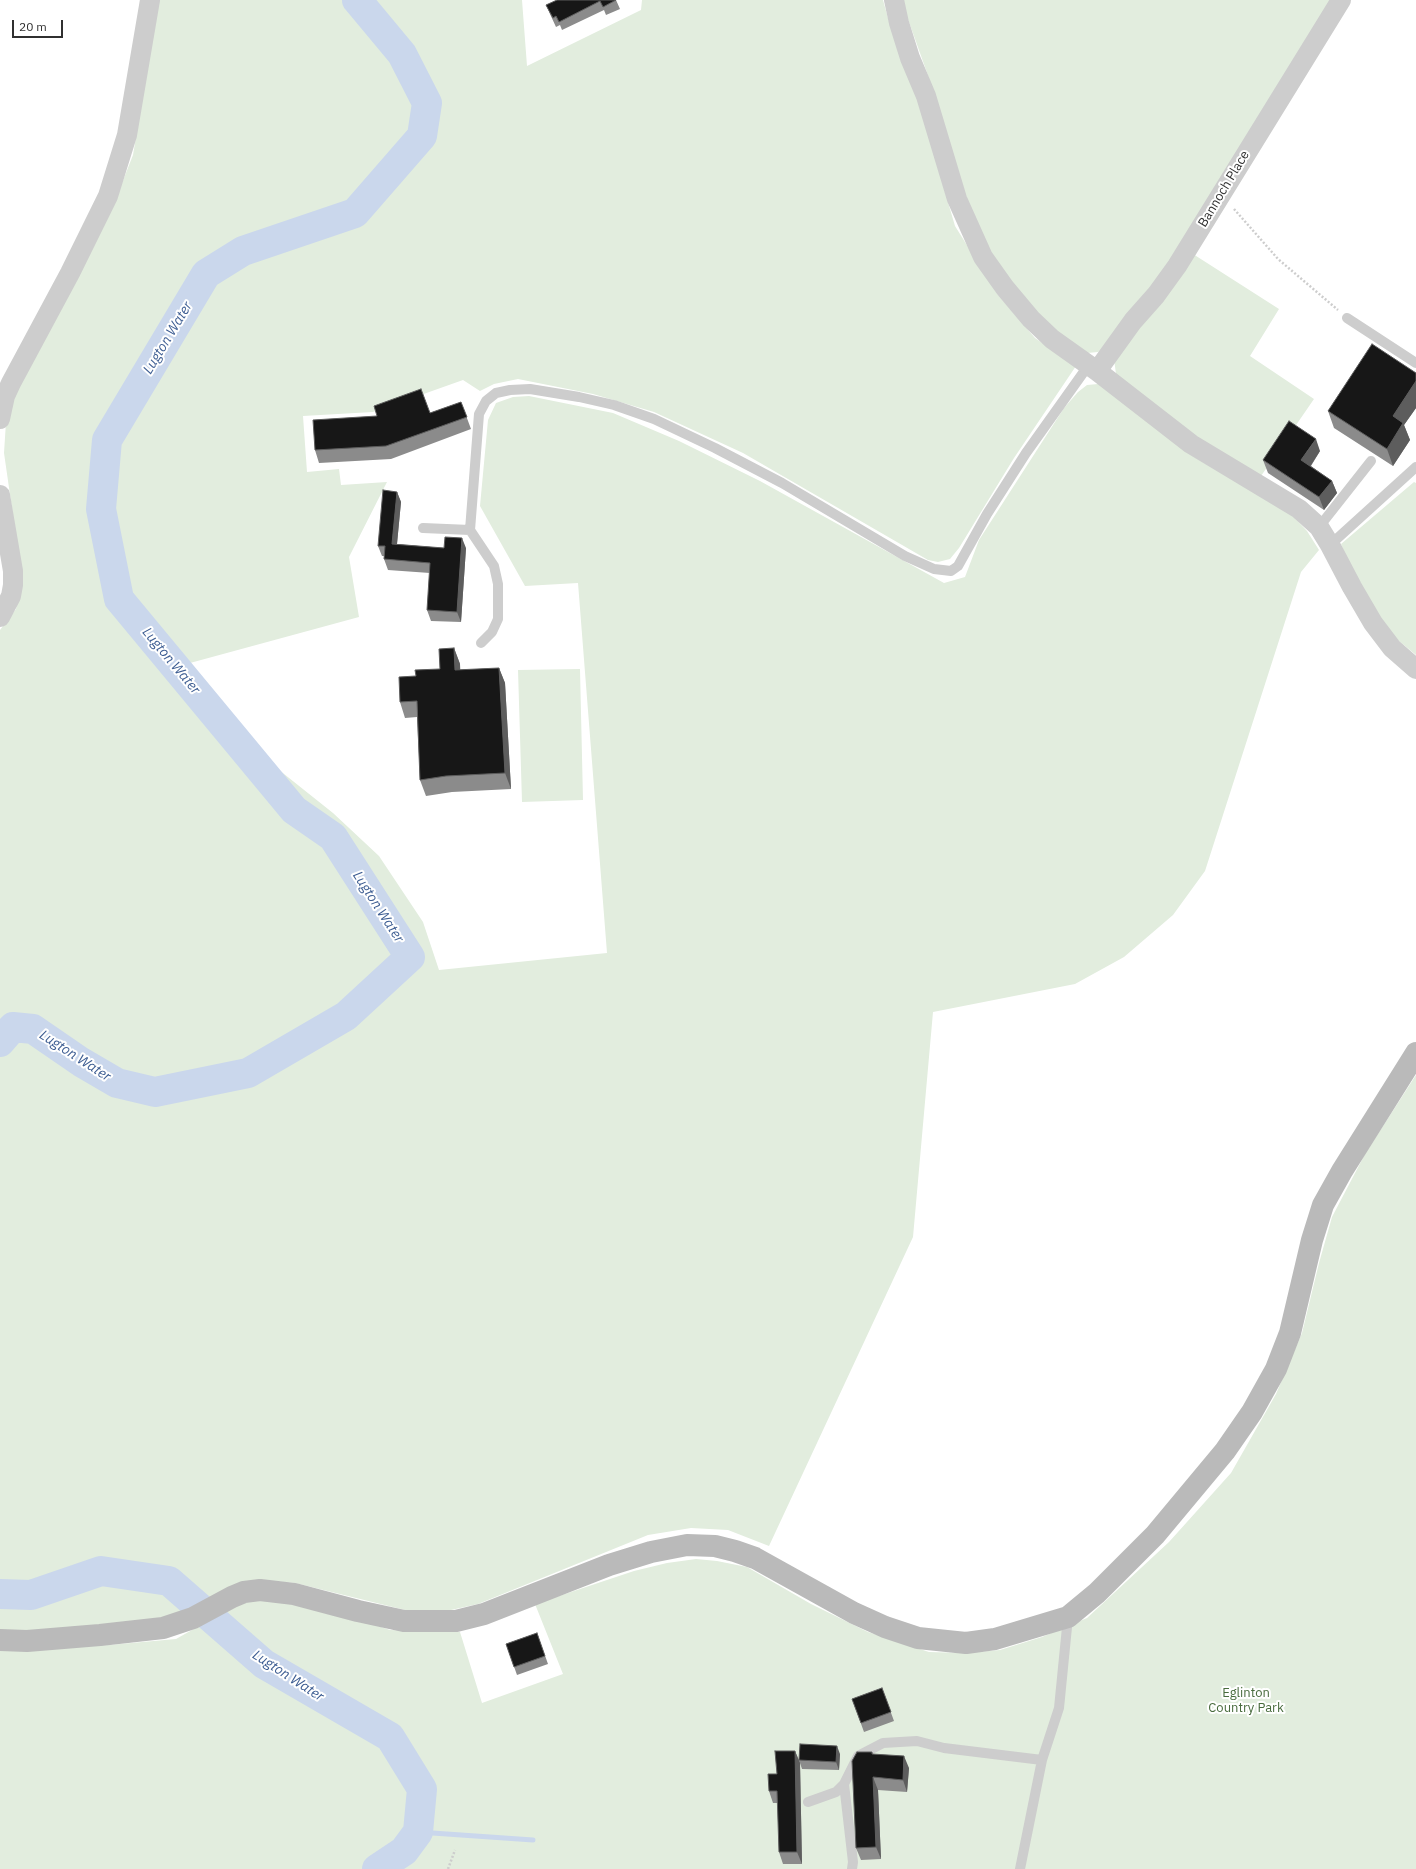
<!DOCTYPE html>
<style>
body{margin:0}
#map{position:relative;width:1416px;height:1869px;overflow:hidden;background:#fff;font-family:"IBM Plex Sans",sans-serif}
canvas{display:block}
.scale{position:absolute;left:12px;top:20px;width:51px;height:18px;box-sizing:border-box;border:2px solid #303030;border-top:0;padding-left:5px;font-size:12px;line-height:14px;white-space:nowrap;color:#303030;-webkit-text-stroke:3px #fff;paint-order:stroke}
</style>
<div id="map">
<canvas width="1416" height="1869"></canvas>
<div class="scale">20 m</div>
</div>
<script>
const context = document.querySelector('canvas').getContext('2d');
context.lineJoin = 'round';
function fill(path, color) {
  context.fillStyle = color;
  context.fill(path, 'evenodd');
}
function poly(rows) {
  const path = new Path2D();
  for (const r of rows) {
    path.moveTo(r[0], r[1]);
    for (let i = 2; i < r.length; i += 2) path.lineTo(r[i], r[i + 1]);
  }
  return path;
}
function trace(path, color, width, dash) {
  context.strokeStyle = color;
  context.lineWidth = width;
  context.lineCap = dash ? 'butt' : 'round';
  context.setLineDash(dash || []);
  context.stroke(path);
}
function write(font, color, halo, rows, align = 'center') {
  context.font = font + ' "IBM Plex Sans",sans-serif';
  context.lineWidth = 4;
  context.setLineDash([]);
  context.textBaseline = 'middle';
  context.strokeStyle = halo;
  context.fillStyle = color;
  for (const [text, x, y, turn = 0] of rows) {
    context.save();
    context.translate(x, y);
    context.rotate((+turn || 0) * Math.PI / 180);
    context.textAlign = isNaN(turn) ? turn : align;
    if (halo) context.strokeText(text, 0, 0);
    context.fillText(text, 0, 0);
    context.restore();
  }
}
const green = poly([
 [159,0,522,0,527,66,641,10,642,0,883,0,891,29,917,97,955,226,998,295,1035,338,1076,366,1014,458,959,548,950,559,938,562,928,560,743,453,654,412,593,394,518,379,494,384,480,391,463,380,373,412,303,416,307,472,339,469,341,485,387,482,349,557,359,617,190,663,269,762,333,813,379,856,423,922,439,970,607,953,578,583,525,586,480,506,488,420,496,403,513,397,529,396,613,413,679,441,760,481,944,583,965,577,979,540,1064,408,1078,392,1087,385,1098,384,1290,513,1307,531,1319,550,1301,572,1205,871,1173,915,1124,957,1075,984,933,1012,913,1237,769,1546,728,1530,691,1528,648,1535,478,1604,442,1612,405,1610,295,1583,262,1580,182,1615,59,1630,0,1631,0,630,16,609,21,583,18,550,4,453,6,422,14,390,113,206,133,155],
 [903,0,1330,0,1186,239,1106,347,1098,352,1087,353,1047,326,993,258,964,197,936,98,904,8],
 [1193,254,1279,309,1250,356,1314,399,1261,476,1205,445,1116,374,1114,359],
 [1414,482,1416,483,1416,655,1393,636,1355,579,1341,544],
 [580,669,583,800,522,802,518,670],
 [1416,1075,1416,1869,0,1869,0,1649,109,1645,176,1639,231,1608,247,1602,271,1599,358,1619,390,1630,460,1632,482,1703,563,1674,535,1604,634,1571,667,1563,696,1559,717,1561,747,1567,811,1604,868,1632,929,1652,965,1653,1000,1650,1042,1637,1087,1618,1169,1542,1231,1473,1276,1394,1302,1333,1319,1263,1332,1217,1365,1154]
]);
const stream = poly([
 [418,1832,533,1840]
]);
const river = poly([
 [0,1042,13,1027,33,1029,81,1062,117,1083,155,1092,248,1073,346,1016,410,957,333,837,294,810,119,599,101,509,107,440,206,274,243,251,355,213,422,136,427,103,402,54,357,0],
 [0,1594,31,1595,101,1571,169,1581,264,1664,390,1737,422,1789,418,1832,404,1851,377,1869]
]);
const path = poly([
 [1234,209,1278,259,1338,310],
 [448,1869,455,1850]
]);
const service = poly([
 [1347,318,1416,363],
 [1319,527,1371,461],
 [423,528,470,530,494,566,498,584,498,619,492,632,481,643],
 [470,530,479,414,486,401,496,393,510,390,530,389,579,397,614,405,654,419,715,448,782,483,905,556,934,569,951,571,958,566,987,514,1026,453,1088,366],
 [1330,545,1416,467],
 [808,1802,836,1792,844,1784],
 [852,1869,853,1862,844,1784,858,1756,883,1743,917,1741,944,1748,1042,1760],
 [1020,1869,1042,1760,1059,1708,1068,1617]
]);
const minor = poly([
 [894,0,899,23,910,58,926,96,957,199,983,257,1005,288,1031,319,1052,339,1097,371,1191,444,1299,509,1319,527,1330,545,1352,587,1373,623,1392,648,1416,669],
 [1097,371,1133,321,1156,295,1177,266,1341,0],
 [0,419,5,396,11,383,70,273,108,196,127,135,150,0],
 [0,495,13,571,13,585,11,596,0,617]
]);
const secondary = poly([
 [0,1640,27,1641,100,1635,163,1628,193,1618,232,1597,244,1592,260,1590,294,1594,358,1611,404,1621,456,1621,484,1614,609,1565,651,1552,687,1545,715,1546,735,1551,755,1558,854,1613,885,1627,918,1638,966,1643,995,1639,1068,1617,1097,1593,1155,1535,1225,1451,1252,1412,1276,1369,1290,1333,1312,1240,1323,1205,1342,1171,1416,1053]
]);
const wall = poly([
 [616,0,620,9,606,15,604,10,562,30,560,25,556,27,550,14,546,5],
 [1416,373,1416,408,1404,425,1410,440,1393,466,1334,428,1328,411],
 [461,402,471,429,391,459,319,463,315,450,430,413],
 [1320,451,1311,466,1332,481,1337,493,1324,510,1268,473,1263,460],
 [397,492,401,502,397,544,444,548,466,548,461,622,431,621,427,610,430,573,388,570,384,559,384,556,382,556,378,546],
 [454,648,460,664,460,670,499,668,505,683,511,789,452,792,426,796,420,780,417,717,405,718,400,702,416,676,440,669],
 [537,1633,548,1664,517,1675,506,1644],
 [882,1688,894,1721,864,1732,852,1699],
 [795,1751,800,1763,802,1864,783,1864,779,1852,778,1803,773,1803,769,1791,777,1774],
 [872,1752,873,1754,909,1768,907,1792,878,1790,881,1859,861,1860,856,1848],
 [840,1754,839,1770,802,1769,799,1760]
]);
const shadedWall = poly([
 [1416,381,1416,408,1404,425,1410,440,1393,466,1387,449,1393,416],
 [1316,439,1320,451,1306,473,1301,460],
 [1332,481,1337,493,1324,510,1319,497],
 [397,492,401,502,396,554,392,544],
 [462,538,466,548,461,622,457,612],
 [454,648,460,664,461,686,455,670],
 [499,668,505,683,511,789,505,773],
 [837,1746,840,1754,839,1770,836,1762],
 [795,1751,800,1763,802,1864,797,1852],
 [904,1756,909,1768,907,1792,903,1780],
 [873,1777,878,1790,881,1859,876,1847]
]);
const building = poly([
 [557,0,616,0,603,7,600,1,559,22,556,16,553,18,546,5,557,0],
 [1372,344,1416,373,1416,381,1393,416,1403,423,1387,449,1328,411,1372,344],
 [421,389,430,413,461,402,467,417,386,446,315,450,313,420,377,416,374,406,421,389],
 [1289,421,1316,439,1301,460,1332,481,1319,497,1263,460,1289,421],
 [383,490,397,492,392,544,444,548,445,537,462,538,457,612,427,610,430,563,384,559,385,546,378,546,383,490],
 [454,648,455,670,499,668,505,773,446,776,420,780,417,701,400,702,399,677,416,676,415,670,440,669,439,649,454,648],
 [537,1633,545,1656,514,1667,506,1644,537,1633],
 [882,1688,891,1712,861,1723,852,1699,882,1688],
 [800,1744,837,1746,836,1762,799,1760,800,1744],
 [775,1751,795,1751,797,1852,779,1852,777,1791,769,1791,768,1774,777,1774,775,1751],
 [857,1752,872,1752,872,1754,904,1756,903,1780,873,1777,876,1847,856,1848,852,1761,857,1752]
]);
const streetNames = [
 ["Bannoch Place",1224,189,-59]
];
const parkNames = [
 ["Eglinton",1246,1693],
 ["Country Park",1246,1708]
];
const waterNames = [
 ["Lugton Water",168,338,-59],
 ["Lugton Water",171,661,50],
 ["Lugton Water",378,907,57],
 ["Lugton Water",75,1056,33],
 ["Lugton Water",288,1676,33]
];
fill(green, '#e2edde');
trace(stream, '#cad7ec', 5);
trace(river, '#cad7ec', 30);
trace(path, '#cdcdcd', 2.5, [2, 2]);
trace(service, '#cdcdcd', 10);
trace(minor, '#cdcdcd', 20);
trace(secondary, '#bababa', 22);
fill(wall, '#8b8b8b');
fill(shadedWall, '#5d5d5d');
fill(building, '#171717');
trace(building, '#5d5d5d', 1);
write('13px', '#303030', '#fff', streetNames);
write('13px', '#486b3d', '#fff', parkNames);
write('italic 14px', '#3d5d92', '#fff', waterNames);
</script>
